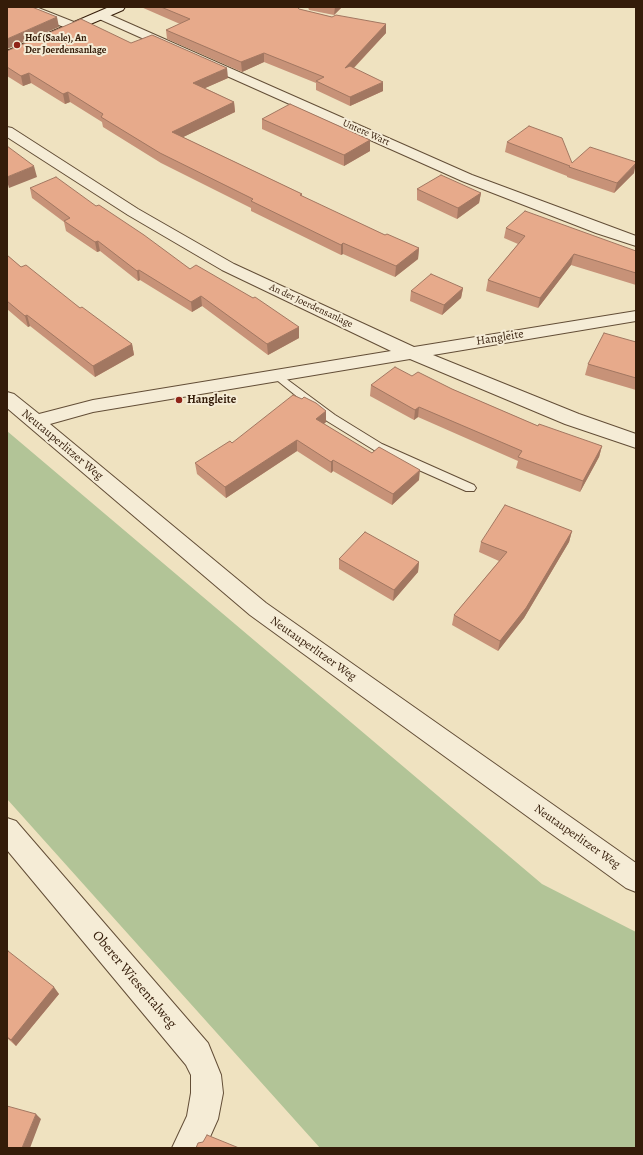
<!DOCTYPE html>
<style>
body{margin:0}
#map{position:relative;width:643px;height:1155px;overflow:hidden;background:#efe2c0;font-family:Alegreya,serif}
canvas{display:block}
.frame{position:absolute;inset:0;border:8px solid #341c09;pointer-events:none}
</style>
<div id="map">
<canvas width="643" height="1155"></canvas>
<div class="frame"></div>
</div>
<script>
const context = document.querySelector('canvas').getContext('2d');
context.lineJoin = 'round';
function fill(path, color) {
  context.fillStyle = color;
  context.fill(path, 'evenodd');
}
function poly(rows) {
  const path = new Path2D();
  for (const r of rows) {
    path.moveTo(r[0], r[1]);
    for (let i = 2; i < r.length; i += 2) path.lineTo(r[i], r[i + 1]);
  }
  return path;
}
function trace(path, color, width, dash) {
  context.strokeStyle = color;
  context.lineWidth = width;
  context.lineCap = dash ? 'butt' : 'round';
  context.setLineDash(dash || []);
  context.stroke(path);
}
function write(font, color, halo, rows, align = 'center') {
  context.font = font + ' Alegreya,serif';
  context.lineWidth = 4;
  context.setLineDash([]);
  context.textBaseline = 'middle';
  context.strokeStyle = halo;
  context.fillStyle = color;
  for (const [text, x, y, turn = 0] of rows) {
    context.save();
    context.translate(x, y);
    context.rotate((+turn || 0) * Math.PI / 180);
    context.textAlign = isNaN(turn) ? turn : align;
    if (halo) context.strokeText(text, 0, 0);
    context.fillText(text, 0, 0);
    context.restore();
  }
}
const green = poly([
 [7,431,542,884,636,932,636,1148,320,1148,7,799]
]);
const lane = poly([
 [277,372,335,415,382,444,474,485,476,488,474,491,466,491,374,450,327,421,273,377,272,375,277,372]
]);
const street = poly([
 [20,7,36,7,79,24,81,27,79,30,71,30,22,10,20,7],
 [101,11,472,175,636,236,636,246,596,233,462,181,97,18,95,15,101,11],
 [7,127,12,128,138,209,234,264,414,347,636,311,636,321,433,355,579,414,636,434,636,448,565,424,410,359,93,412,50,424,266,603,636,863,636,892,626,888,250,615,7,408,7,392,14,394,39,414,93,400,391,351,222,270,128,215,7,137,7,127],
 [7,818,16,821,208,1043,221,1075,223,1093,218,1119,205,1148,172,1148,187,1116,191,1093,191,1075,186,1065,7,850,7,818]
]);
const secondary = poly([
 [109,7,125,7,123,10,7,60,7,51,109,7]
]);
const wall = poly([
 [141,7,297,7,299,9,332,17,386,24,386,33,354,68,383,91,350,106,316,90,316,83,264,62,242,72,167,39,166,30,180,24],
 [308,7,342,7,334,15,309,10],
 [131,43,228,78,205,88,234,102,235,112,183,137,302,194,302,197,385,235,419,248,418,259,395,277,343,254,341,255,251,211,251,208,161,163,103,127,102,122,70,102,65,104,31,83,23,86,7,76,7,51],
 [262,119,370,140,370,151,344,166,262,129],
 [507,142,572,163,634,173,614,193,567,177,567,176,505,152],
 [30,188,96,206,190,269,299,327,299,338,268,355,202,306,192,312,140,280,138,281,100,251,97,252,66,231,64,222,32,198],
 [417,189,481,193,479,203,457,219,417,200],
 [506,228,636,251,636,285,571,265,538,308,486,291,488,280,518,244,504,238],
 [7,255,21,267,132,344,134,355,95,377,30,326,28,327,7,309],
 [463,288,461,298,442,315,410,301,411,291],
 [636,342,636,390,585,375,588,364],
 [412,376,452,389,538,426,602,446,599,457,580,492,516,468,518,461,418,417,414,420,370,396,371,385],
 [326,411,326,422,324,424,372,453,419,480,392,505,333,471,331,473,297,451,226,498,197,474,195,463,232,443],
 [572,531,569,542,524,618,498,651,452,625,454,615,499,561,479,552,481,542],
 [339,559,419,562,418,572,393,601,339,569],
 [7,952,59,994,16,1046,7,1038]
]);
const shadedWall = poly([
 [335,7,342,7,334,15],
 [57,17,59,27,7,49,7,39],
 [386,24,386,33,345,77,345,68],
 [264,53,264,62,242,72,241,62],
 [227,68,228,78,194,93,193,83],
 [29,73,31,83,23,86,21,76],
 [383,82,383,91,350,106,350,97],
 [68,92,70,102,65,104,63,94],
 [234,102,235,112,173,142,172,132],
 [370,140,370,151,344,166,344,155],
 [636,163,634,173,614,193,617,183],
 [34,166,37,177,9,188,7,181,7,177],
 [481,193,479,203,457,219,458,208],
 [98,241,100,251,97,252,95,242],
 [343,243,343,254,341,255,341,245],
 [419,248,418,259,395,277,396,266],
 [574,254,571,265,538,308,540,298],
 [139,270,140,280,138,281,137,271],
 [463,288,461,298,442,315,444,305],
 [201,296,202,306,192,312,191,302],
 [27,315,30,326,28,327,25,316],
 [299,327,299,338,268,355,267,344],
 [132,344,134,355,95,377,93,366],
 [419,407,418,417,414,420,415,410],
 [326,411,326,422,316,430,316,419],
 [297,440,297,451,226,498,225,487],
 [602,446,599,457,580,492,583,481],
 [333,460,333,471,331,473,331,462],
 [420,470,419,480,392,505,393,494],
 [572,531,569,542,524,618,498,651,500,641],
 [419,562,418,572,393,601,394,590],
 [54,987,59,994,16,1046,11,1040],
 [36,1114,41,1119,30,1148,22,1148]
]);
const building = poly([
 [7,7,32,7,57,17,7,39,7,7],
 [161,7,297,7,299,9,332,17,336,15,386,24,345,68,350,66,383,82,350,97,316,81,324,77,264,53,241,62,166,30,190,19,161,7],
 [81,19,131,43,152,35,227,68,193,83,234,102,172,132,302,194,300,195,385,235,387,234,419,248,396,266,343,243,341,245,251,201,253,199,160,153,101,117,103,114,68,92,63,94,29,73,21,76,7,67,7,51,81,19],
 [290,104,370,140,344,155,262,119,290,104],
 [529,126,562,138,572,163,590,147,636,162,636,163,617,183,569,167,570,166,507,142,529,126],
 [7,146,34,166,7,177,7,146],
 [441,175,481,193,458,208,417,189,441,175],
 [56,177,96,206,99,205,144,235,190,269,196,265,253,298,255,297,299,327,267,344,201,296,191,302,139,270,137,271,98,241,95,242,64,221,70,218,30,188,56,177],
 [525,211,636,251,636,273,574,254,540,298,488,280,525,236,506,228,525,211],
 [7,255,21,267,26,265,80,308,82,307,132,344,93,366,27,315,25,316,7,301,7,255],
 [431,274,463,288,444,305,411,291,431,274],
 [604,333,636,342,636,378,588,364,604,333],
 [395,367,412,376,418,372,452,389,538,426,539,424,602,446,583,481,518,457,522,451,419,407,415,410,371,385,395,367],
 [293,395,302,399,304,397,316,403,326,411,316,419,372,453,379,447,420,470,393,494,333,460,331,462,297,440,225,487,195,463,230,441,232,443,293,395],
 [505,505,572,531,526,608,500,641,454,615,507,552,481,542,505,505],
 [365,532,419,562,394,590,339,559,365,532],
 [8,951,54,987,11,1040,7,1037,7,952,8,951],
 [7,1106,36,1114,22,1148,7,1148,7,1106],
 [207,1135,239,1148,196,1148,198,1143,203,1142,207,1135]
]);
const markers = [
 [17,45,4,"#8f2418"],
 [179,400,4,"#8f2418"]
];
const farPoinames = [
 ["Hof (Saale), An",25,39],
 ["Der Joerdensanlage",25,51]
];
const farStreetnames = [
 ["Untere Wart",366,133,24],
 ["An der Joerdensanlage",311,306,25]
];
const streetNames = [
 ["Hangleite",500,338,-9],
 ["Neutauperlitzer Weg",62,445,40],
 ["Neutauperlitzer Weg",313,649,35],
 ["Neutauperlitzer Weg",577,837,35]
];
const poiNames = [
 ["Hangleite",187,400]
];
const nearStreetnames = [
 ["Oberer Wiesentalweg",134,980,50]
];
fill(green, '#b2c497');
trace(lane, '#634e37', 2);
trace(street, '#634e37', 2);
trace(secondary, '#341c09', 2);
fill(lane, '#f5ecd6');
fill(street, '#f5ecd6');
fill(secondary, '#f5ecd6');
fill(wall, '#c79278');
fill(shadedWall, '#a27761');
fill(building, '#e7aa8b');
trace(building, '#a27761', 1);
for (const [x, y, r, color] of markers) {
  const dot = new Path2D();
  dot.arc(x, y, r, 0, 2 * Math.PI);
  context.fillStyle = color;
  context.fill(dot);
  trace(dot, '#f5ecd6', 1.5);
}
write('bold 10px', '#341c09', '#f5ecd6', farPoinames, 'left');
write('10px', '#341c09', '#f5ecd6', farStreetnames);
write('12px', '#341c09', '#f5ecd6', streetNames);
write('bold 12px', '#341c09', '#f5ecd6', poiNames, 'left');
write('14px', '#341c09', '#f5ecd6', nearStreetnames);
</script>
